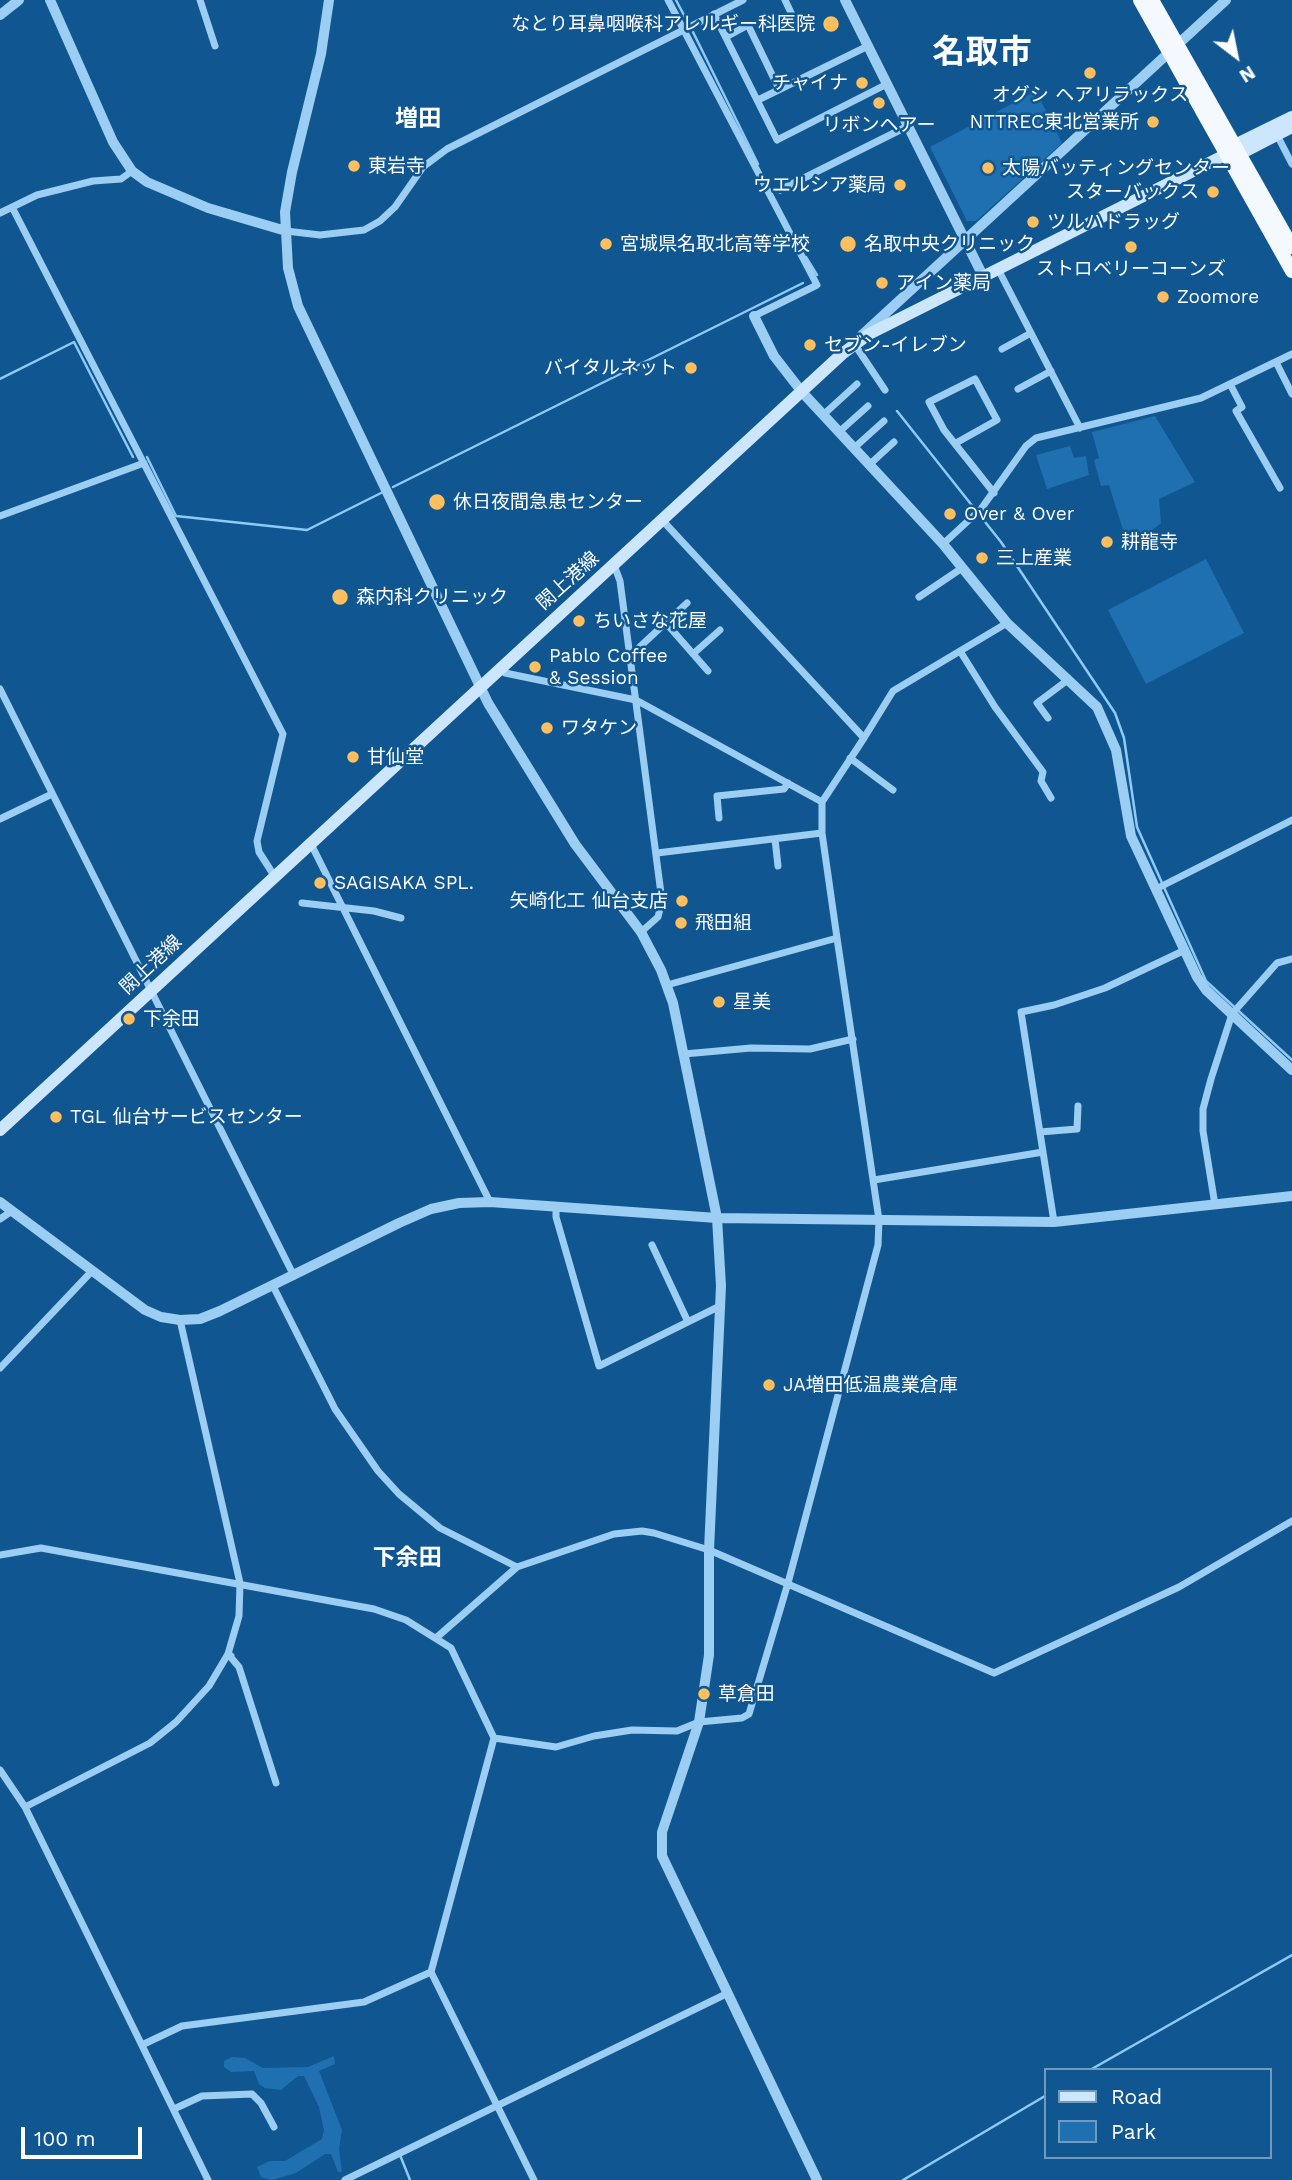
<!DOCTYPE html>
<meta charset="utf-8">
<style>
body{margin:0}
#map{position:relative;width:1292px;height:2180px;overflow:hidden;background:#105792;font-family:"Work Sans",sans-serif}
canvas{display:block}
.legend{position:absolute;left:1044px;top:2068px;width:228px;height:91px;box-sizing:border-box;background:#105792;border:2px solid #709abe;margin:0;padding:9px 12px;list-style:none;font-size:21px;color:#fff}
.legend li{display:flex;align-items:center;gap:14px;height:35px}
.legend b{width:35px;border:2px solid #709abe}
.north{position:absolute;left:1201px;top:21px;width:70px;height:70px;-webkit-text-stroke:5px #105792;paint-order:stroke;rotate:148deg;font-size:19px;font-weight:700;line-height:28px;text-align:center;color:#fff}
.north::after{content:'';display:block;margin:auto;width:24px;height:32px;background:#fff;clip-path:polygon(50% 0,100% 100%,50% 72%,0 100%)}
.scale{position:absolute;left:21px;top:2127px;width:121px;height:32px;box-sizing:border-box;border:4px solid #fff;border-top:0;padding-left:9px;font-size:21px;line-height:24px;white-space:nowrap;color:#fff;-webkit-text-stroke:5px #105792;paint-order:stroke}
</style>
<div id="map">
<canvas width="1292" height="2180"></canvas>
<ul class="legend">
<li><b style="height:9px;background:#cbe6fd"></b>Road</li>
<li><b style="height:19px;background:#1e70b0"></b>Park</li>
</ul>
<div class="north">N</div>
<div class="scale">100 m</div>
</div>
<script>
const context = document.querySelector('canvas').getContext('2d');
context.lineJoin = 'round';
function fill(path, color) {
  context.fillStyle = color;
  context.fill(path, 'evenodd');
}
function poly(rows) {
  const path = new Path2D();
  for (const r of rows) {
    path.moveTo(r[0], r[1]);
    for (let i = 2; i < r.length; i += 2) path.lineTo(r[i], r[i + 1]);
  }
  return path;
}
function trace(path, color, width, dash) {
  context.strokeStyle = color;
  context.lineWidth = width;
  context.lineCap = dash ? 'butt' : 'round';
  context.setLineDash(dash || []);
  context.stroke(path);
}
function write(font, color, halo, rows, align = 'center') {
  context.font = font + ' "Work Sans","Noto Sans JP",sans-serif';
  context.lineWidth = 5;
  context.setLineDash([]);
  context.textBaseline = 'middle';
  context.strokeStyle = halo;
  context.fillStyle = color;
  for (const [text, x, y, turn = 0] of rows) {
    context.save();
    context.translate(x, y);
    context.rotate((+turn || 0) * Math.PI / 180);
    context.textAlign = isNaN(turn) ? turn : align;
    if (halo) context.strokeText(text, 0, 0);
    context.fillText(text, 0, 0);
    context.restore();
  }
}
const green = poly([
 [1036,91,1062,143,976,221,967,221,930,147],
 [1155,416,1195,482,1159,499,1161,523,1129,549,1109,485,1101,486,1094,460,1099,458,1092,432],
 [1070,446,1074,458,1086,456,1089,475,1047,489,1036,455],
 [1206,559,1244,633,1146,684,1108,610],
 [334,2056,335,2064,319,2071,342,2130,339,2149,342,2172,338,2172,331,2154,325,2154,296,2173,272,2180,261,2177,257,2167,270,2161,285,2161,322,2139,324,2130,319,2107,304,2076,298,2076,281,2090,265,2088,259,2084,254,2071,231,2072,224,2067,224,2061,232,2057,245,2058,263,2068,308,2067]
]);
const stream = poly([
 [676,0,686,19],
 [693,32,758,164],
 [806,257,817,275],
 [0,379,74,342,133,457],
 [897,411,1001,542,1115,713,1124,738,1137,827,1206,981,1292,1060],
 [147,457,176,516,307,530,381,493],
 [393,487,803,283],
 [1090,2070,1292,1955],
 [400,2155,410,2180],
 [903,2180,1045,2096]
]);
const minor = poly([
 [200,0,215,46],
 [668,0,817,285,754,316],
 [785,0,794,19],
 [714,14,777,140,887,84],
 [726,37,748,25,779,89],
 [758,100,868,46],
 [1277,135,1292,164],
 [780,190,908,126],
 [12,207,283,734,257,841,259,852,275,877],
 [0,213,37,195,93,181,121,179,132,171],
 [286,231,320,235,364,230,380,221,395,207,423,167,447,149,743,0],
 [998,269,1080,428],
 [855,345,885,390],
 [1002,349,1031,333],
 [1276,362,1292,394],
 [1230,384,1242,407,1236,411,1280,488],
 [1018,389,1051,371],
 [823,415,857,384],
 [839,432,868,406],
 [956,443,997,420,975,379,929,402,944,430,994,493],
 [854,448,884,421],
 [869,465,894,442],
 [0,516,144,463],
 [943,544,981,509,1026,446,1036,438,1201,398,1292,354],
 [614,565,620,581,662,901,658,917,641,932],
 [919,597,962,568],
 [666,623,708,671],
 [960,651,995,707,1043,772,1041,781,1051,798],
 [693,654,720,630],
 [631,655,687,603],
 [501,667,505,673,636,700,822,802,864,738,663,521],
 [0,689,294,1276],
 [1048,718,1037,703,1069,679],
 [864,738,893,691,1007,623],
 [850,758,893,790],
 [719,818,717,796,784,789,788,783],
 [0,819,52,794],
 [775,839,778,866],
 [311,844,490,1202],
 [657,853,822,833],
 [1156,889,1292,820],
 [302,903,374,911,401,918],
 [667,985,837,938],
 [684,1054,751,1048,810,1049,853,1039],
 [1040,1132,1077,1129,1078,1106],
 [874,1180,1043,1152],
 [1215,1205,1203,1131,1203,1109,1211,1079,1232,1014,1277,963,1292,959],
 [556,1207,556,1217,599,1366,720,1306],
 [0,1219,12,1211],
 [1054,1222,1021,1012,1054,1005,1105,988,1185,950],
 [652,1245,688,1322],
 [273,1286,335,1409,378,1471,399,1494,440,1528,517,1567,614,1534,642,1531,654,1533,709,1550,994,1673,1179,1587,1292,1521],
 [0,1368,92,1271],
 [0,1555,41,1548,374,1609,406,1620,451,1648,494,1738,431,1972,534,2180],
 [436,1638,517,1567],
 [231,1656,228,1654,239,1667,276,1783],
 [494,1738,556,1747,594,1736,632,1730,677,1731,699,1722,742,1718,749,1714,788,1583,878,1245,879,1220,837,938,822,833,822,802],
 [0,1770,25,1807,150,1743,176,1722,209,1686,228,1654,239,1616,240,1583,180,1320],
 [25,1807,208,2180],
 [144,2044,182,2026,364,2002,431,1972],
 [174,2109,202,2096,252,2094,261,2103,274,2127],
 [345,2180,726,1994]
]);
const tertiary = poly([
 [50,0,113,142,132,171,147,182,208,208,286,231],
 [329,0,321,54,292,172,285,212,288,268,298,306,488,703,575,844,641,932,661,970,673,1003,717,1218,721,1286,709,1550,709,1655,699,1722,662,1832,662,1856,817,2180],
 [845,0,983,276],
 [0,15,19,0],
 [754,316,774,356,802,392,943,544,1007,623,1097,707,1116,750,1131,836,1197,977,1206,990,1292,1070],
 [862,335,1226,0],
 [0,1202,145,1310,161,1317,180,1320,200,1319,220,1311,399,1223,431,1209,459,1203,490,1202,717,1218,1054,1222,1292,1196]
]);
const secondary = poly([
 [1231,154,1240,154,1292,127],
 [0,1130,842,354,869,334,1227,154,1235,145,1292,117]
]);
const trunk = poly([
 [1140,0,1292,271],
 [1152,0,1292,247]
]);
const markers = [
 [831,24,9,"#ffbf5e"],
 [1090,73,7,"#ffbf5e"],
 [862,83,7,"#ffbf5e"],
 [879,103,7,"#ffbf5e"],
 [1153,122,7,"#ffbf5e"],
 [354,166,7,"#ffbf5e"],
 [988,168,7,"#ffbf5e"],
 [900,185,7,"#ffbf5e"],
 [1213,192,7,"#ffbf5e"],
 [1033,222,7,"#ffbf5e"],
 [606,244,7,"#ffbf5e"],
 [848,244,9,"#ffbf5e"],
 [1131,247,7,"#ffbf5e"],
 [882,283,7,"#ffbf5e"],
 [1163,297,7,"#ffbf5e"],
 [810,345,7,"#ffbf5e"],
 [691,368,7,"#ffbf5e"],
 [437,502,9,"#ffbf5e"],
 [950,514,7,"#ffbf5e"],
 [1107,542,7,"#ffbf5e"],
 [982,558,7,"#ffbf5e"],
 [340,597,9,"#ffbf5e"],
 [579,621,7,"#ffbf5e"],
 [535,667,7,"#ffbf5e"],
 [547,728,7,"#ffbf5e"],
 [353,757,7,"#ffbf5e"],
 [320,883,7,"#ffbf5e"],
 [682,901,7,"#ffbf5e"],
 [681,923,7,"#ffbf5e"],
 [719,1002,7,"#ffbf5e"],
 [129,1019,7,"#ffbf5e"],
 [56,1117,7,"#ffbf5e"],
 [769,1385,7,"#ffbf5e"],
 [704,1694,7,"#ffbf5e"]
];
const poiNames = [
 ["なとり耳鼻咽喉科アレルギー科医院",815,24,"right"],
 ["チャイナ",848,83,"right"],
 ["オグシ ヘアリラックス",1090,95,"center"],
 ["NTTREC東北営業所",1139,122,"right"],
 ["リボンヘアー",879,125,"center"],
 ["東岩寺",368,166],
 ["太陽バッティングセンター",1002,168],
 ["ウエルシア薬局",886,185,"right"],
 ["スターバックス",1199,192,"right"],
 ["ツルハドラッグ",1047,222],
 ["宮城県名取北高等学校",620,244],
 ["名取中央クリニック",864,244],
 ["ストロベリーコーンズ",1131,269,"center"],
 ["アイン薬局",896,283],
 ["Zoomore",1177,297],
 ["セブン-イレブン",824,345],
 ["バイタルネット",677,368,"right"],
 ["休日夜間急患センター",453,502],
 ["Over & Over",964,514],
 ["耕龍寺",1121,542],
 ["三上産業",996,558],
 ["森内科クリニック",356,597],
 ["ちいさな花屋",593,621],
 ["Pablo Coffee",549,656],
 ["& Session",549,678],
 ["ワタケン",561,728],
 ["甘仙堂",367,757],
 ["SAGISAKA SPL.",334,883],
 ["矢崎化工 仙台支店",668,901,"right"],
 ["飛田組",695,923],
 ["星美",733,1002],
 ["下余田",143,1019],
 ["TGL 仙台サービスセンター",70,1117],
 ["JA増田低温農業倉庫",783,1385],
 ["草倉田",718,1694]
];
const streetNames = [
 ["閖上港線",568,581,-42],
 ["閖上港線",151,965,-43]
];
const quarterNames = [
 ["増田",418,119],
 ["下余田",407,1558]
];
const townNames = [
 ["名取市",982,53]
];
fill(green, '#1e70b0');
trace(stream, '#8dcaf7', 2.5);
trace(minor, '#9ccdf3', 7);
trace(tertiary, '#9ccdf3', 10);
trace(secondary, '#cbe6fd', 12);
trace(trunk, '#f4f9ff', 14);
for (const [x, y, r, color] of markers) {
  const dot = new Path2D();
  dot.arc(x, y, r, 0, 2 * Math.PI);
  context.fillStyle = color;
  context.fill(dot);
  trace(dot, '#105792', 2.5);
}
write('19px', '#fff', '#105792', poiNames, 'left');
write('19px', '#fff', '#105792', streetNames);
write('bold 23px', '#fff', '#105792', quarterNames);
write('bold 33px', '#fff', '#105792', townNames);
</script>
